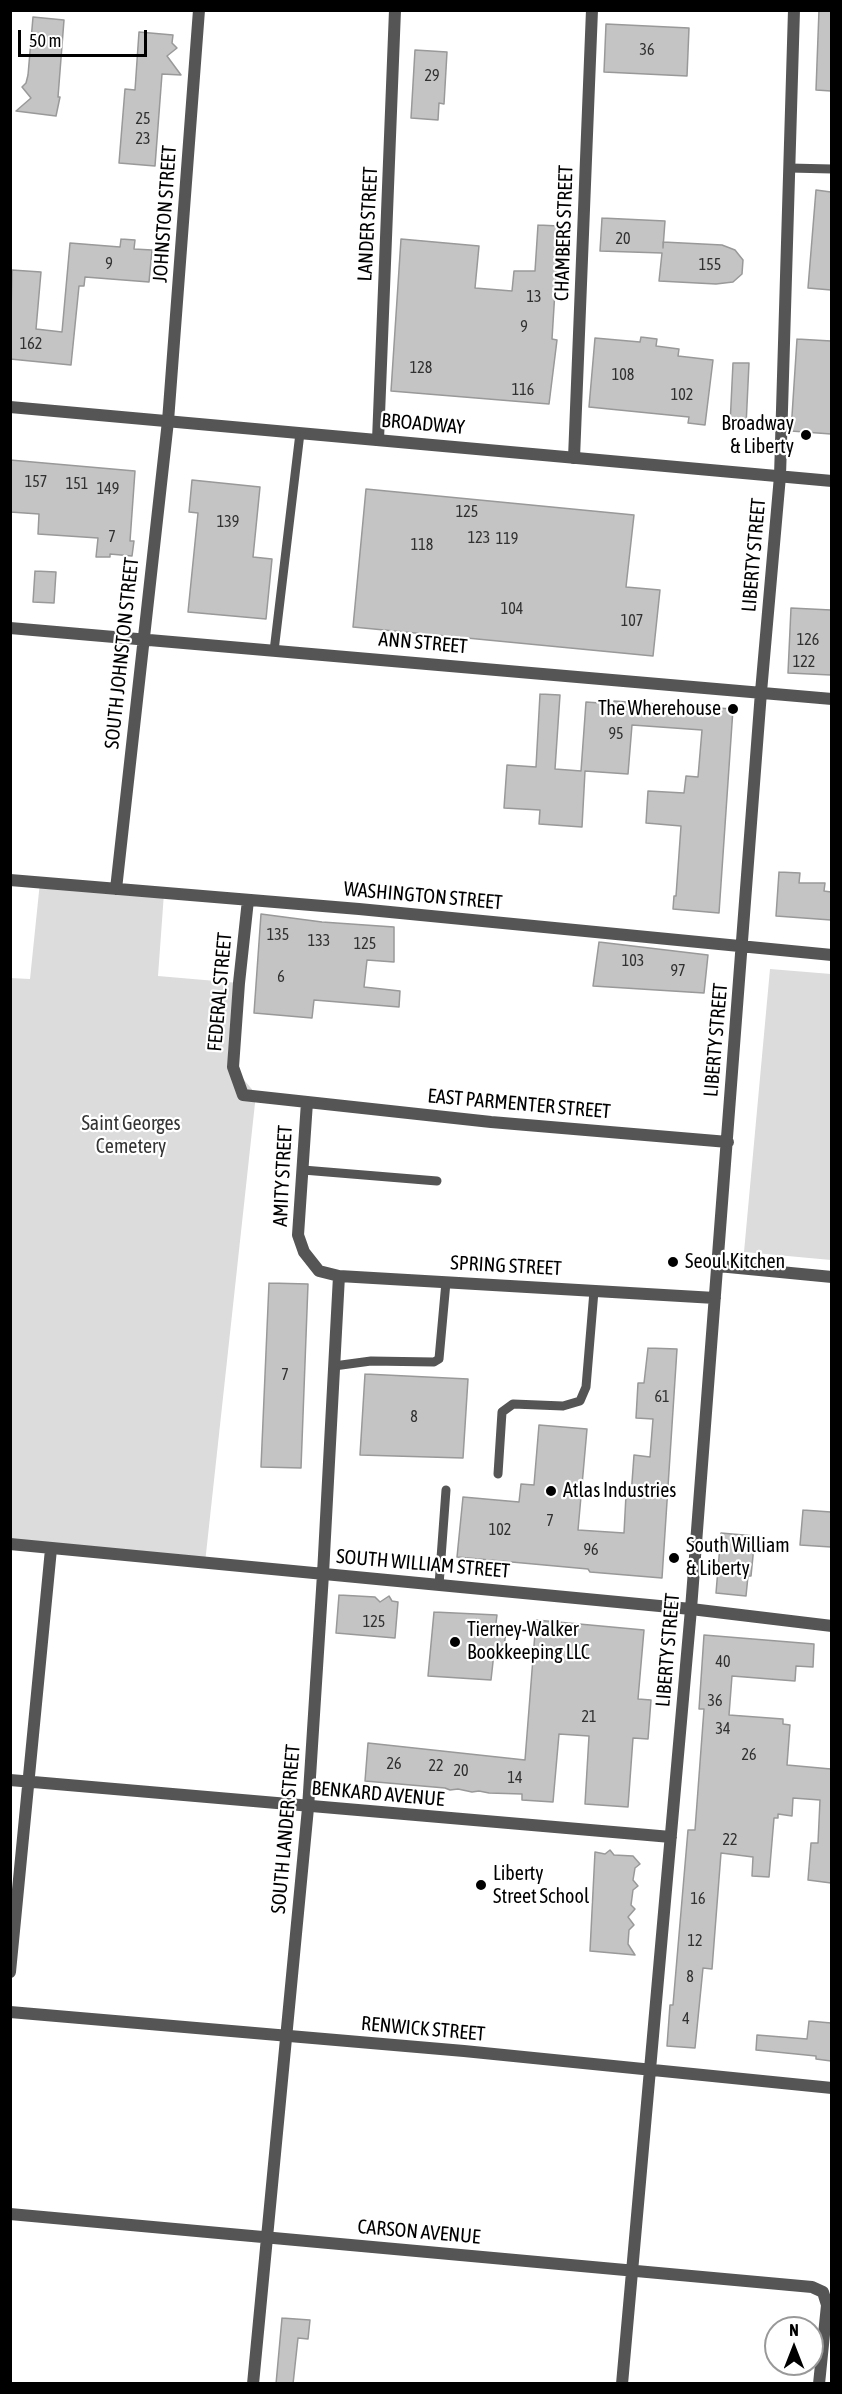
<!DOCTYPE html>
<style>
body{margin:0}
#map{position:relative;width:842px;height:2394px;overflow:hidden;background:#fff;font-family:"Asap Condensed",sans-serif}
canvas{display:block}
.frame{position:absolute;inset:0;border:12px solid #000;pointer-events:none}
.north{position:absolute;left:764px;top:2316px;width:60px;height:60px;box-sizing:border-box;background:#fff;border:2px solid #999;border-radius:50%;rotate:0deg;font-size:16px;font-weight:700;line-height:24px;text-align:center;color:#000}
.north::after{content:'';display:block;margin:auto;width:21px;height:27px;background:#000;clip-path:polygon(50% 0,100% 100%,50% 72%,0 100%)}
.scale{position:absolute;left:18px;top:30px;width:129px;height:27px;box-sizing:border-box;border:3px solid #000;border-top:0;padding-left:8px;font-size:18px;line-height:21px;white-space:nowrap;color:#000;-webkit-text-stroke:4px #fff;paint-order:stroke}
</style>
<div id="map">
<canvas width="842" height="2394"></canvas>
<div class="frame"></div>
<div class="north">N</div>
<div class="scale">50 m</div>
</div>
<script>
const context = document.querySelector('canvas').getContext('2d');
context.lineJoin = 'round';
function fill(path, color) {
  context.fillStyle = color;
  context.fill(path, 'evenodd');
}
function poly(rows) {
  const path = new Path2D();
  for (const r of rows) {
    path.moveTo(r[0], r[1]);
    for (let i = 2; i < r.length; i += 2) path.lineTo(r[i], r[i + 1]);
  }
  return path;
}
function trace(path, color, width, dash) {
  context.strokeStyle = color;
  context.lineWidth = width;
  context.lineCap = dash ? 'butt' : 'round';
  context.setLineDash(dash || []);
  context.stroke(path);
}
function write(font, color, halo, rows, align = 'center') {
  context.font = font + ' "Asap Condensed",sans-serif';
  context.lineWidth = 4.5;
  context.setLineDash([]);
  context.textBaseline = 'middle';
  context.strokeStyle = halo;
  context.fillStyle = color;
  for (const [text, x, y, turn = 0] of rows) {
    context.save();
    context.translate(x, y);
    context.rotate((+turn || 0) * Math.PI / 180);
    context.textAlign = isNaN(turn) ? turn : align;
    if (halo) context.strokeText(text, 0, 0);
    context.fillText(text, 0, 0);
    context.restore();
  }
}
const green = poly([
 [40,882,164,893,158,976,239,983,233,1067,256,1094,205,1563,11,1545,10,978,30,979],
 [770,969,831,974,831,1260,744,1252]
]);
const building = poly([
 [819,10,831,10,831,91,816,90,819,10],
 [33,17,64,20,58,97,60,97,56,116,16,111,31,98,22,87,26,83,28,75,33,17],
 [606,24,689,28,687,76,604,72,606,24],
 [139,32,173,35,172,43,177,48,167,56,181,75,162,74,155,166,119,163,125,89,135,90,139,32],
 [415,50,447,52,444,104,439,103,438,120,411,118,415,50],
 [816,190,831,192,831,290,808,288,816,190],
 [602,218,665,221,663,248,663,242,722,245,735,250,743,260,742,274,733,282,716,284,659,281,662,253,600,251,602,218],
 [538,225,559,226,552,339,557,340,549,404,391,391,401,239,479,246,475,288,512,291,514,271,535,271,538,225],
 [121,239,135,240,134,249,152,250,149,282,85,277,84,286,79,286,71,365,10,359,12,270,41,272,36,329,62,332,70,243,120,247,121,239],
 [641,337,657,339,656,346,679,349,678,356,713,360,705,425,688,423,689,417,589,407,595,338,640,342,641,337],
 [797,339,831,341,831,434,791,431,797,339],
 [733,363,749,363,746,426,730,425,733,363],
 [10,460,135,471,130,541,134,541,132,556,110,554,110,557,96,557,98,538,38,534,39,514,10,512,10,460],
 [192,480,260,487,253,557,272,559,266,619,188,612,198,513,189,512,192,480],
 [366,489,634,515,626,587,660,590,653,656,353,627,366,489],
 [35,571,56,572,54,603,33,602,35,571],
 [791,608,831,610,831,675,788,673,791,608],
 [540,694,560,695,555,769,581,771,586,702,614,704,614,701,733,709,719,913,673,909,674,896,676,896,681,826,646,823,648,791,684,793,686,776,698,777,702,730,632,725,628,774,585,771,582,827,539,824,540,810,504,808,507,765,536,767,540,694],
 [779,872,800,873,799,883,825,883,824,891,831,892,831,920,776,916,779,872],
 [261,914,322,922,394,927,394,962,367,960,364,987,400,991,399,1007,314,1000,312,1018,254,1013,261,914],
 [599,942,708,955,704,993,593,986,599,942],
 [269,1283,308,1284,301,1468,261,1467,269,1283],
 [648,1348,677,1349,662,1578,590,1572,588,1569,457,1557,463,1497,519,1502,521,1484,534,1485,539,1425,587,1429,578,1530,624,1533,626,1495,631,1496,634,1455,650,1457,653,1419,636,1418,638,1383,644,1383,648,1348],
 [365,1374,468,1379,463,1458,360,1455,365,1374],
 [803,1510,831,1512,831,1547,800,1545,803,1510],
 [721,1533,755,1536,751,1576,748,1576,746,1596,716,1593,721,1533],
 [339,1595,375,1597,380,1602,389,1596,392,1601,398,1602,395,1638,336,1633,339,1595],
 [434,1612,497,1615,495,1631,506,1632,503,1654,494,1653,491,1680,428,1676,434,1612],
 [536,1620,644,1630,638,1699,651,1700,648,1739,633,1738,628,1807,585,1804,589,1736,559,1734,553,1802,522,1800,522,1794,489,1793,479,1791,472,1792,458,1789,450,1790,445,1788,365,1781,368,1743,525,1760,536,1620],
 [704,1635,814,1644,813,1667,796,1666,795,1681,732,1676,729,1715,783,1719,783,1724,790,1725,787,1765,831,1769,831,1883,808,1880,811,1843,818,1843,820,1800,793,1798,792,1816,778,1814,778,1818,774,1818,769,1877,752,1876,753,1857,721,1853,712,1969,703,1968,695,2048,667,2046,670,2005,673,2005,688,1830,695,1830,704,1709,699,1709,704,1635],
 [610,1850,614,1855,633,1856,640,1864,635,1868,633,1880,638,1886,633,1890,631,1905,635,1909,628,1917,634,1925,629,1930,628,1944,635,1955,590,1951,595,1852,605,1854,610,1850],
 [809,2021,831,2023,831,2061,816,2059,816,2056,756,2050,757,2035,807,2039,809,2021],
 [282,2318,310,2320,308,2339,298,2338,293,2384,276,2384,282,2318]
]);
const service = poly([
 [789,168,832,169],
 [274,651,300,433],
 [303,1170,437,1181],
 [334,1366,371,1361,434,1362,439,1359,446,1282],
 [498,1474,502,1412,513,1404,563,1406,580,1401,586,1387,594,1291],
 [439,1585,446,1490]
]);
const minor = poly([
 [378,440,395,10],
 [574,458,592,10],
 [10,628,832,699],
 [10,880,359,909,832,955],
 [116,889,168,421,199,10],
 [248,900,239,983,233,1067,243,1095,491,1122,728,1142],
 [307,1102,298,1235,304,1252,319,1271,339,1276,715,1298],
 [718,1266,832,1277],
 [10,1544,691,1609,832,1626],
 [10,1780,671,1837],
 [10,1972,51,1549],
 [10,2012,464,2051,832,2088],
 [10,2214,812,2287,823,2292,827,2305,819,2384],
 [253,2384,308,1808,323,1574,339,1276],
 [622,2384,691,1609,761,692,780,476]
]);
const tertiary = poly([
 [10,407,832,481],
 [780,476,794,10]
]);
const markers = [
 [806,435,6,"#000"],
 [733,709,6,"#000"],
 [673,1262,6,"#000"],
 [551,1491,6,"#000"],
 [674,1558,6,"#000"],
 [455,1642,6,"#000"],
 [481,1885,6,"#000"]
];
const numberNames = [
 ["36",647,50],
 ["29",432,76],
 ["25",143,119],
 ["23",143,139],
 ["20",623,239],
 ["9",109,264],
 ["155",710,265],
 ["13",534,297],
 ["9",524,327],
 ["162",31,344],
 ["128",421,368],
 ["108",623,375],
 ["116",523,390],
 ["102",682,395],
 ["157",36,482],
 ["151",77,484],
 ["149",108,489],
 ["125",467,512],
 ["139",228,522],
 ["7",112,537],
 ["123",479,538],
 ["119",507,539],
 ["118",422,545],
 ["104",512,609],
 ["107",632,621],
 ["126",808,640],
 ["122",804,662],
 ["95",616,734],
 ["135",278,935],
 ["133",319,941],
 ["125",365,944],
 ["103",633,961],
 ["97",678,971],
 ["6",281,977],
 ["7",285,1375],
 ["61",662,1397],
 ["8",414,1417],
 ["7",550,1521],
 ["102",500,1530],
 ["96",591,1550],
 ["125",374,1622],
 ["40",723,1662],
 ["36",715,1701],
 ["21",589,1717],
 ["34",723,1729],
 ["26",749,1755],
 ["26",394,1764],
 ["22",436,1766],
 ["20",461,1771],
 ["14",515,1778],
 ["22",730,1840],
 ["16",698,1899],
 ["12",695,1941],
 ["8",690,1977],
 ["4",686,2019]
];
const streetNames = [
 ["JOHNSTON STREET",165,214,-86],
 ["LANDER STREET",368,224,-87],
 ["CHAMBERS STREET",564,233,-88],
 ["BROADWAY",423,424,5],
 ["LIBERTY STREET",754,555,-85],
 ["ANN STREET",423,643,5],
 ["SOUTH JOHNSTON STREET",122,653,-84],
 ["WASHINGTON STREET",423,896,5],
 ["FEDERAL STREET",220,992,-85],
 ["LIBERTY STREET",716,1040,-85],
 ["EAST PARMENTER STREET",519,1104,5],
 ["AMITY STREET",283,1176,-87],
 ["SPRING STREET",506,1266,3],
 ["SOUTH WILLIAM STREET",423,1564,5],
 ["LIBERTY STREET",668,1650,-85],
 ["BENKARD AVENUE",378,1794,5],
 ["SOUTH LANDER STREET",286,1829,-85],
 ["RENWICK STREET",423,2029,5],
 ["CARSON AVENUE",419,2232,5]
];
const poiNames = [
 ["Broadway",794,424,"right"],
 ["& Liberty",794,447,"right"],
 ["The Wherehouse",721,709,"right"],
 ["Seoul Kitchen",685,1262],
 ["Atlas Industries",563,1491],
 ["South William",686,1546],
 ["& Liberty",686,1569],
 ["Tierney-Walker",467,1630],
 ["Bookkeeping LLC",467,1653],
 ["Liberty",493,1874],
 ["Street School",493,1897]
];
const parkNames = [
 ["Saint Georges",131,1124],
 ["Cemetery",131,1147]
];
fill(green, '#dcdcdc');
fill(building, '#c4c4c4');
trace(building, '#999', 1.5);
trace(service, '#555', 9);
trace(minor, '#555', 12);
trace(tertiary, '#555', 12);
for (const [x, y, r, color] of markers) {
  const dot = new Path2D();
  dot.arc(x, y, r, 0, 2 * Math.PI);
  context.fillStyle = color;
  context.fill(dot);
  trace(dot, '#fff', 2);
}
write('16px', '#313131', null, numberNames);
write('20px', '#000', '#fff', streetNames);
write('20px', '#000', '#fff', poiNames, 'left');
write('20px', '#333', '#fff', parkNames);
</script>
